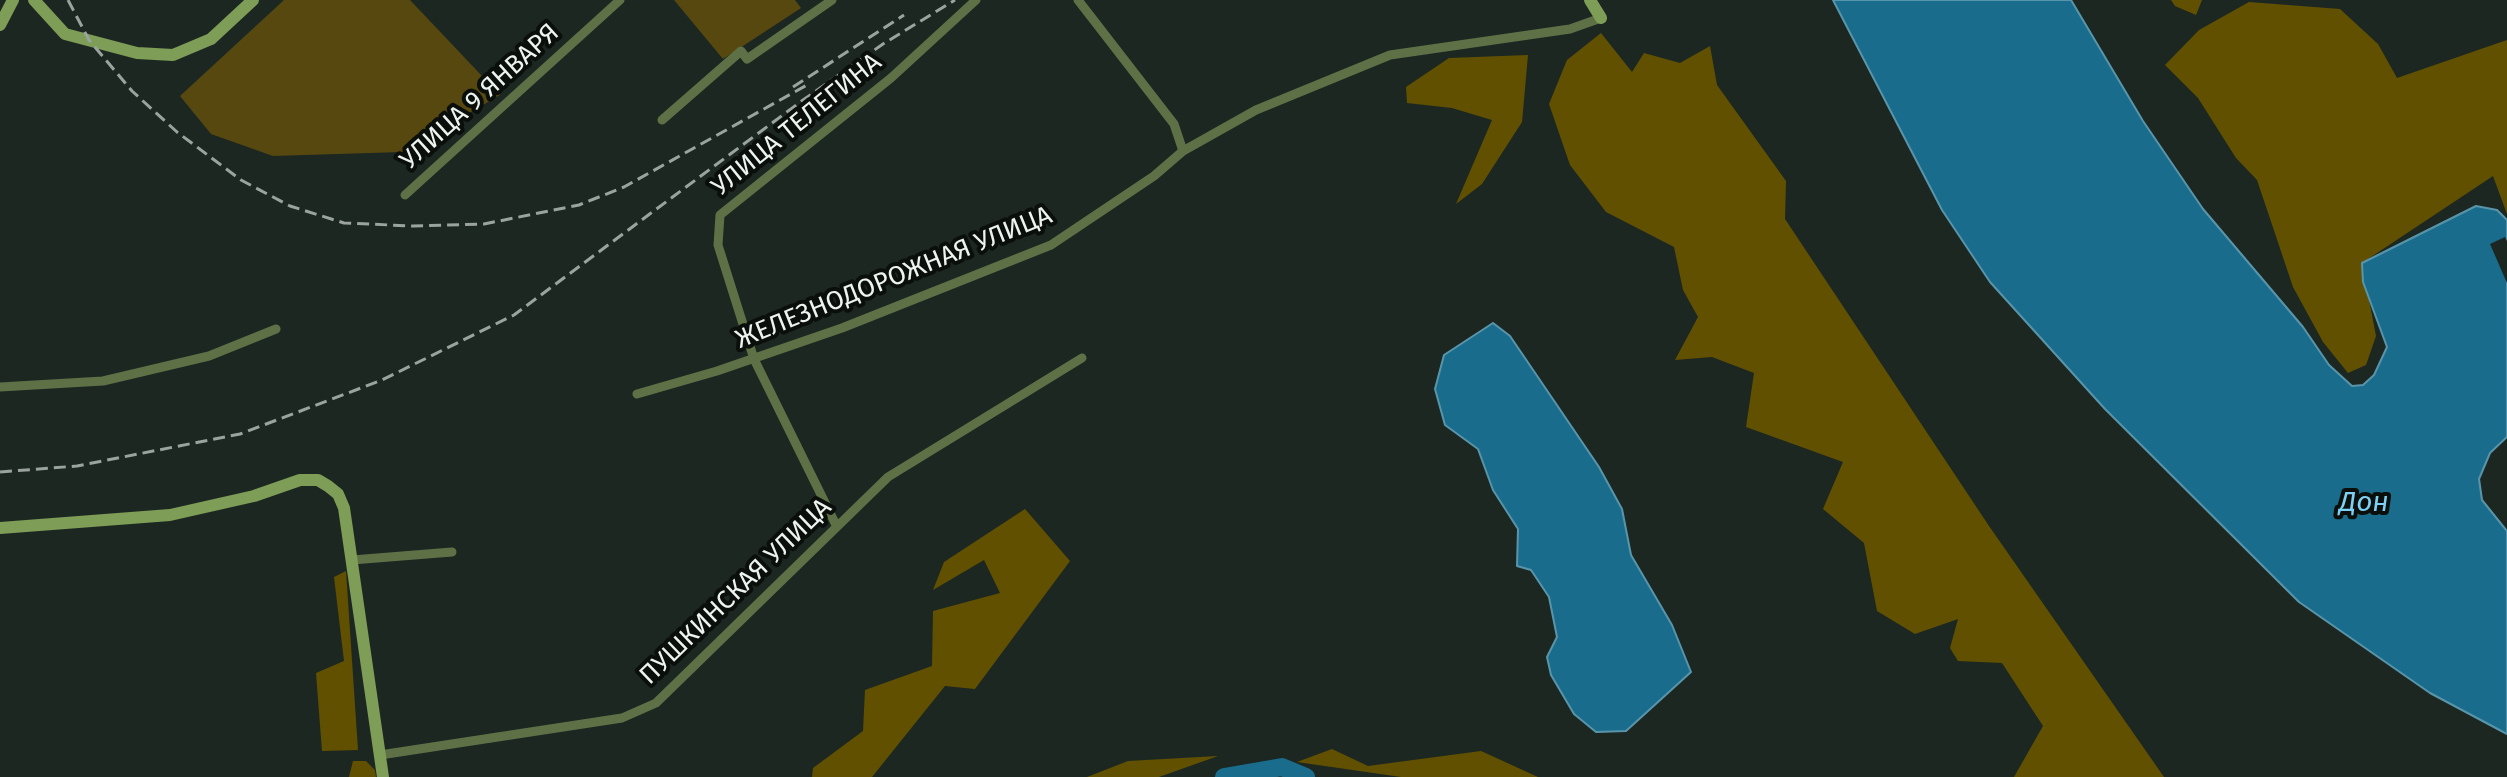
<!DOCTYPE html>
<meta charset="utf-8">
<style>
body{margin:0}
canvas{display:block;background:#1c2721}
</style>
<canvas width="2507" height="777"></canvas>
<script>
const context = document.querySelector('canvas').getContext('2d');
context.lineJoin = 'round';
function fill(path, color) {
  context.fillStyle = color;
  context.fill(path, 'evenodd');
}
function poly(rows) {
  const path = new Path2D();
  for (const r of rows) {
    path.moveTo(r[0], r[1]);
    for (let i = 2; i < r.length; i += 2) path.lineTo(r[i], r[i + 1]);
  }
  return path;
}
function trace(path, color, width, dash) {
  context.strokeStyle = color;
  context.lineWidth = width;
  context.lineCap = dash ? 'butt' : 'round';
  context.setLineDash(dash || []);
  context.stroke(path);
}
function write(font, color, halo, rows, align = 'center') {
  context.font = font + ' "Fira Sans",sans-serif';
  context.lineWidth = 8;
  context.setLineDash([]);
  context.textBaseline = 'middle';
  context.strokeStyle = halo;
  context.fillStyle = color;
  for (const [text, x, y, turn = 0] of rows) {
    context.save();
    context.translate(x, y);
    context.rotate((+turn || 0) * Math.PI / 180);
    context.textAlign = isNaN(turn) ? turn : align;
    if (halo) context.strokeText(text, 0, 0);
    context.fillText(text, 0, 0);
    context.restore();
  }
}
const green = poly([
 [284,0,410,0,500,95,402,152,273,156,211,134,180,96],
 [674,0,795,0,801,8,723,59]
]);
const forest = poly([
 [2171,0,2202,0,2196,15,2175,6],
 [2249,2,2340,9,2378,44,2397,78,2507,40,2507,214,2493,176,2362,263,2376,336,2366,365,2348,373,2323,342,2293,287,2257,180,2236,158,2198,98,2165,65,2199,30],
 [1601,33,1632,72,1644,53,1680,63,1710,46,1717,85,1786,181,1785,219,1989,526,2164,777,2014,777,2043,726,2002,663,1958,661,1950,648,1958,619,1915,634,1877,611,1864,543,1823,509,1843,462,1746,427,1754,373,1712,357,1675,360,1698,317,1683,290,1674,247,1606,212,1570,165,1549,104,1567,60],
 [1528,55,1522,122,1482,184,1456,204,1492,120,1452,108,1407,103,1406,87,1449,58],
 [1025,509,1070,561,975,689,945,686,872,777,812,777,813,768,863,731,865,690,932,666,933,611,1000,593,984,560,933,590,944,562],
 [346,571,358,750,322,751,316,673,344,661,334,577],
 [1332,749,1368,766,1481,751,1538,777,1401,777,1297,762],
 [1218,756,1159,777,1087,777,1128,761],
 [353,761,366,761,375,770,376,777,349,777]
]);
const water = poly([
 [1833,0,2071,0,2143,121,2203,209,2303,327,2329,365,2352,386,2363,385,2374,375,2387,347,2363,282,2362,263,2476,206,2497,210,2507,220,2507,437,2490,453,2479,479,2482,500,2507,531,2507,734,2430,693,2299,602,2105,409,1990,282,1942,210,1833,0],
 [1493,323,1510,336,1599,467,1622,509,1631,555,1672,625,1691,672,1626,731,1596,732,1574,714,1551,675,1547,657,1557,637,1549,597,1531,570,1517,566,1518,529,1493,490,1478,449,1445,425,1435,389,1444,355,1493,323]
]);
const pier = poly([
 [2505,237,2507,241,2507,283,2490,244]
]);
const river = poly([
 [1224,777,1282,767,1306,777]
]);
const street = poly([
 [1078,0,1174,124,1183,151],
 [662,120,741,51,747,59,832,0],
 [405,195,620,0],
 [0,387,103,381,209,356,276,329],
 [637,394,717,371,842,328,1051,245,1154,176,1183,151,1256,110,1390,55,1570,29,1601,18],
 [836,525,754,359,718,245,720,215,891,78,976,0],
 [352,560,452,552],
 [380,755,622,718,656,703,888,477,1082,358]
]);
const secondary = poly([
 [34,0,65,34,137,53,173,55,211,39,253,0],
 [1590,0,1601,18],
 [0,25,13,0],
 [0,528,170,515,254,496,300,480,318,480,328,486,338,494,344,508,383,777]
]);
const rail = poly([
 [68,0,89,40,132,91,177,132,241,180,290,206,344,223,413,226,484,224,579,205,624,187,807,85],
 [793,87,904,15],
 [0,472,77,466,240,434,382,380,514,315,803,100,883,44,955,0]
]);
const streetNames = [
 ["УЛИЦА 9 ЯНВАРЯ",480,97,-42],
 ["УЛИЦА ТЕЛЕГИНА",797,125,-39],
 ["ЖЕЛЕЗНОДОРОЖНАЯ УЛИЦА",894,278,-22],
 ["ПУШКИНСКАЯ УЛИЦА",736,592,-44]
];
const waterNames = [
 ["Дон",2364,503]
];
fill(green, '#56480f');
fill(forest, '#615000');
fill(water, '#196c8c');
trace(water, '#5995aa', 2);
fill(pier, '#1c2721');
trace(river, '#196c8c', 18);
trace(street, '#5e7146', 9);
trace(secondary, '#7e9d57', 12);
trace(rail, '#9aa39e', 3, [12, 6]);
write('26px', '#edf4f0', '#0a0f0c', streetNames);
write('italic 28px', '#7dd0f5', '#0a0f0c', waterNames);
</script>
